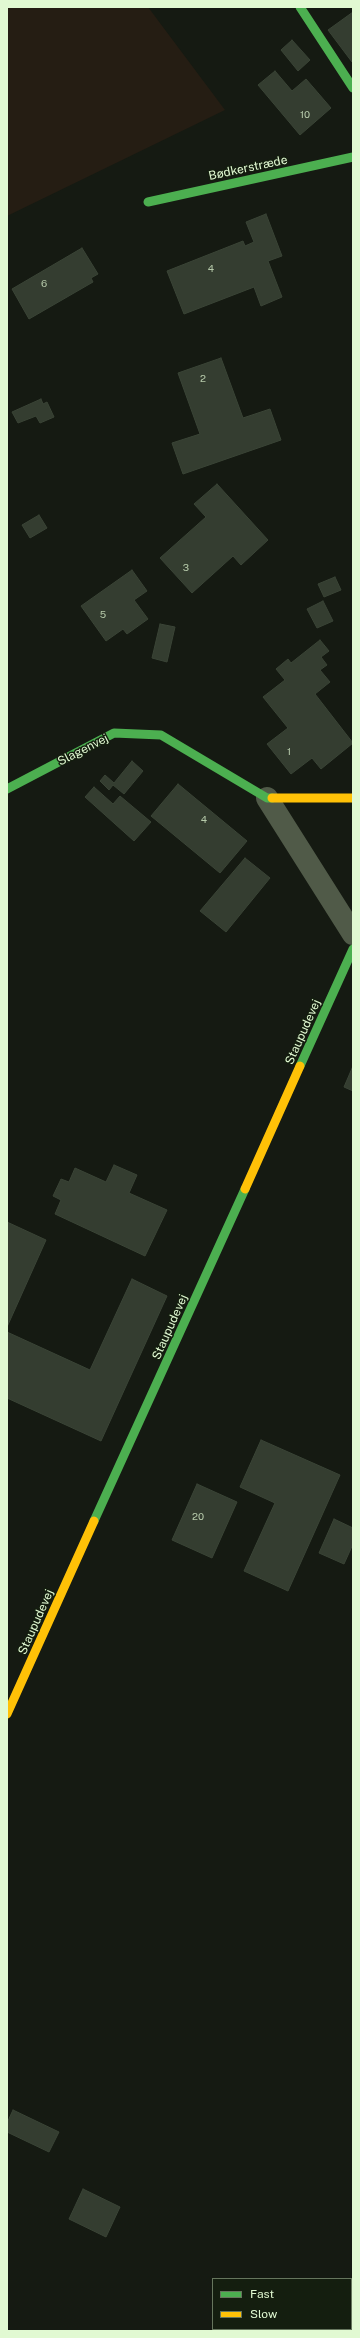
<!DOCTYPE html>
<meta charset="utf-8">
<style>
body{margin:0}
#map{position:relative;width:360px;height:2338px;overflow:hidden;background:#151a12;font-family:"Public Sans",sans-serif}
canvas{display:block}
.frame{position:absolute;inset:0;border:8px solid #e1f9d2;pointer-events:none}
.legend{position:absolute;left:212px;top:2278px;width:140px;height:52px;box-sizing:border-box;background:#141e0f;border:1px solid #66765d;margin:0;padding:5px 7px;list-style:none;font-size:12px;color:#e1f9d2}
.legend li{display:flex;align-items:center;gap:8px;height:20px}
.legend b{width:20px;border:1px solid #66765d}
</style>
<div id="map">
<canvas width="360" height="2338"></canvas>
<div class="frame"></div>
<ul class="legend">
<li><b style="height:5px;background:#4caf50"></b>Fast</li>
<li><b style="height:5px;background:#ffc107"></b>Slow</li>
</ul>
</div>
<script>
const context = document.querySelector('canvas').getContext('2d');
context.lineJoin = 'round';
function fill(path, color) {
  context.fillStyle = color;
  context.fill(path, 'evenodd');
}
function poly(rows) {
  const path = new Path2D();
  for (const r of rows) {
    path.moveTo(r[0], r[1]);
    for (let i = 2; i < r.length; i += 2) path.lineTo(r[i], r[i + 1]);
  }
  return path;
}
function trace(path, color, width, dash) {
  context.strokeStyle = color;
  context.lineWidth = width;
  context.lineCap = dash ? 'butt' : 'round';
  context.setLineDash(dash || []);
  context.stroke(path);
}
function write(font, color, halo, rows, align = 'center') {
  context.font = font + ' "Public Sans",sans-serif';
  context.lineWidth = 3;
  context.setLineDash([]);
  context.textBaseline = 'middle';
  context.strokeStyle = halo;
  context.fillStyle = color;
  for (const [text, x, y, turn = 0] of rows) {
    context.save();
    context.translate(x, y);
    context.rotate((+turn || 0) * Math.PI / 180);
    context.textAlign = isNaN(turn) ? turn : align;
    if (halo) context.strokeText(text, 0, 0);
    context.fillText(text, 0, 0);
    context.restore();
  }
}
const green = poly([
 [7,7,148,7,225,110,7,216]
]);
const building = poly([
 [353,12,353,62,352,62,328,30,353,12],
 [292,40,310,60,298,71,281,50,292,40],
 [275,71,292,91,306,79,331,108,300,135,258,85,275,71],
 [266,214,282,256,268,261,282,297,261,306,254,287,184,314,167,271,243,241,245,246,254,242,246,222,266,214],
 [82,248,98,274,91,278,93,282,29,319,12,289,82,248],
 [221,358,243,418,270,409,281,440,183,474,172,443,200,434,178,373,221,358],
 [41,399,43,404,47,402,54,417,40,423,36,416,18,423,12,412,41,399],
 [217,484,268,540,241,565,233,556,192,593,160,558,206,517,194,504,217,484],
 [39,515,47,528,30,538,22,525,39,515],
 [132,570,147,591,134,600,148,619,127,634,123,629,106,641,81,606,132,570],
 [335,577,341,590,324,597,318,584,335,577],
 [323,601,333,621,317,628,307,609,323,601],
 [160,624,175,627,167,662,152,658,160,624],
 [320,640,329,651,321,657,327,665,320,670,330,682,315,694,353,743,321,769,312,758,291,774,267,744,288,728,263,697,285,680,276,669,288,659,291,663,320,640],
 [132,761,143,771,124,794,113,785,109,790,100,781,105,775,114,783,132,761],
 [178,784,247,841,220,873,151,816,178,784],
 [94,787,113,804,120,796,151,822,134,841,85,797,94,787],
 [245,858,270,878,226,932,200,911,245,858],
 [353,1066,353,1091,344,1087,353,1066],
 [114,1165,137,1175,129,1193,167,1210,145,1256,55,1214,61,1200,53,1196,61,1179,69,1182,75,1168,106,1182,114,1165],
 [7,1222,46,1240,7,1327,7,1222],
 [132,1279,167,1296,101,1441,7,1398,7,1332,90,1370,132,1279],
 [261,1440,340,1475,288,1591,244,1571,275,1503,240,1487,261,1440],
 [197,1484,237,1502,212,1558,172,1540,197,1484],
 [334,1519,353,1528,353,1544,344,1564,319,1553,334,1519],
 [13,2110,59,2132,49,2152,7,2132,7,2123,13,2110],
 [83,2189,120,2207,106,2237,69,2219,83,2189]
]);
const street = poly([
 [267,798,353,934]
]);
const fast = poly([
 [300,7,353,88],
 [148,202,353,157],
 [7,789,114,733,161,735,267,798,272,798],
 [300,1066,353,949],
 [94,1521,245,1189]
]);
const slow = poly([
 [272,798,353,798],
 [245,1189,300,1066],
 [7,1714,94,1521]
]);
const numberNames = [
 ["10",305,115],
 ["4",211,269],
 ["6",44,284],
 ["2",203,379],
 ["3",186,568],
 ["5",103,615],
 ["1",289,752],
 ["4",204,820],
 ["20",198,1517]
];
const streetNames = [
 ["Bødkerstræde",248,168,-12],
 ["Slagenvej",83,750,-27],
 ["Staupudevej",303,1032,-66],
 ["Staupudevej",170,1327,-66],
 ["Staupudevej",36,1622,-66]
];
fill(green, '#251d13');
fill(building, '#343d30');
trace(building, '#3a4436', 1);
trace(street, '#505a48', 22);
trace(fast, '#4caf50', 9);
trace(slow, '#ffc107', 9);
write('10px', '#b6caaa', null, numberNames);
write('12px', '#e1f9d2', '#141e0f', streetNames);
</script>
